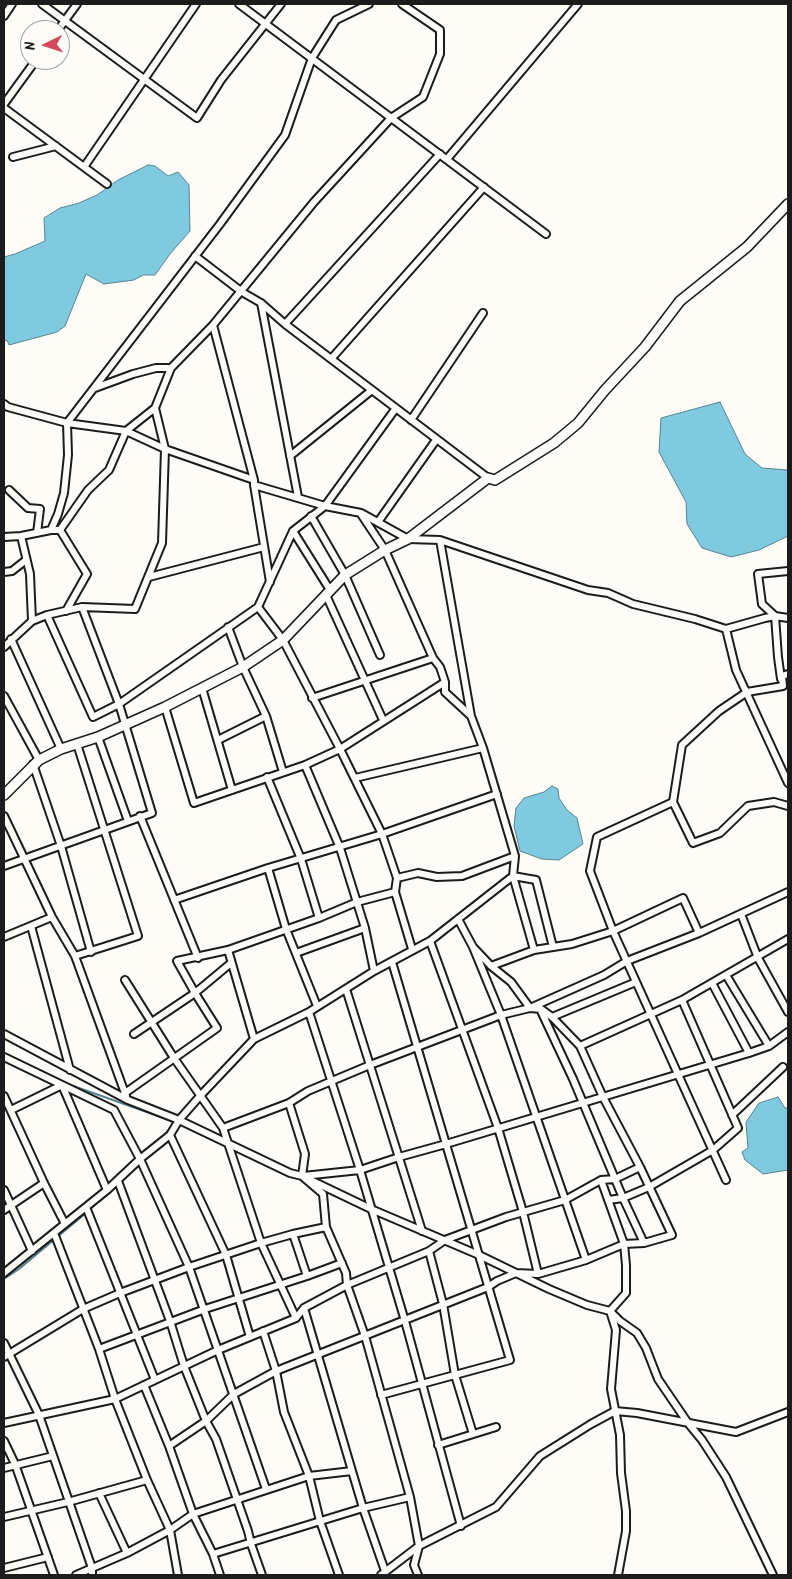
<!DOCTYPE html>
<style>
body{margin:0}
#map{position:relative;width:792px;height:1579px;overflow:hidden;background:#fdfcf7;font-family:Kalam,sans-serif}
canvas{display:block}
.frame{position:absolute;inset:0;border:5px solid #1c1c1c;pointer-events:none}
.north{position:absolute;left:20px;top:20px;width:50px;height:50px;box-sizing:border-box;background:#fdfcf7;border:1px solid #a3a29f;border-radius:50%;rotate:266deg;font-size:14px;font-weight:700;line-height:20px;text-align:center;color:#1c1c1c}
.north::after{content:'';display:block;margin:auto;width:18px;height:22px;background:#d1495b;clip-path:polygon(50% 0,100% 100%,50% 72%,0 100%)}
</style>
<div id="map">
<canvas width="792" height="1579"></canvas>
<div class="frame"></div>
<div class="north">N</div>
</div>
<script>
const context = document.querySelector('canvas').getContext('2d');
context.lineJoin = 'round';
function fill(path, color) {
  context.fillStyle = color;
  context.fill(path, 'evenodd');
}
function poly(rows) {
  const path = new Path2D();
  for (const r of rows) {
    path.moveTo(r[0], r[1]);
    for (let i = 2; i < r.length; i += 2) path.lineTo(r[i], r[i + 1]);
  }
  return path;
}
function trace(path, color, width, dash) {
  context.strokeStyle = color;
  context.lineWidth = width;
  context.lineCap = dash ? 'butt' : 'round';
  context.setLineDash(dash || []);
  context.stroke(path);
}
const water = poly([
 [148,165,155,166,168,176,178,172,189,185,190,231,170,254,155,275,143,275,134,280,104,284,86,274,65,326,57,332,9,345,7,340,4,341,4,257,15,254,45,241,44,218,60,208,79,203,97,195,118,180,148,165],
 [720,402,745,454,762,468,788,470,788,536,759,550,731,557,702,548,687,524,686,502,659,452,661,418,720,402],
 [552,786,558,789,559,798,567,810,577,818,583,844,559,860,542,859,520,851,514,826,516,808,524,798,544,792,552,786],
 [778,1097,785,1108,788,1108,788,1170,763,1174,745,1160,742,1152,748,1148,746,1122,759,1103,778,1097]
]);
const stream = poly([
 [62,1082,175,1122],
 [162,1138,172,1126],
 [89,1210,108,1193],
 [4,1279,19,1269,86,1213]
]);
const minor = poly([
 [42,4,197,118,221,80,281,4],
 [239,4,546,234],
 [4,16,12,4],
 [58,30,77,4],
 [4,104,36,60],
 [4,108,107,184],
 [13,157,56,146],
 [447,159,578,4],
 [84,167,196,4],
 [195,256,242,292,261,303,285,324,488,478],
 [261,303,298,497],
 [285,324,440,154],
 [213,325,254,480],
 [331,359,484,187],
 [95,388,133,374,156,368,171,368],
 [4,404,8,407,67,423,126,431,165,449,254,480,254,485,325,506,361,513,408,539,440,540,588,590,608,593,633,604,695,619,726,629,765,618,775,616,788,618],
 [411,420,483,313],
 [290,456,372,390],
 [254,485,270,582],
 [9,490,28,508,40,509,37,533],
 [361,514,385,550,433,658,440,667,445,682],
 [311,516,345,575,380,655],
 [378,522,436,440],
 [51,530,58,514,64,493,68,455,67,423,220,224,285,135,312,58,336,20,369,4],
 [60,530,87,574,66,611],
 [293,531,330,590],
 [21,536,30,574,32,621],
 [4,537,21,536,51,530,60,530,88,490,109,470,126,431,155,408,171,368,213,325,314,202,391,118,423,97,440,54,440,30,402,4],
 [440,540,471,716],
 [4,572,12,571,26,560],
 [149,577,264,547],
 [326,595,383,720],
 [258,607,283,640,340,749,382,834,397,878,395,892,412,949],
 [47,615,93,717,119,704,258,607,293,531,325,506,396,408],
 [228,627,243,667,266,716,283,772],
 [726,629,736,670,788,783],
 [11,639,61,749],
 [4,647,32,621,47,615,82,607,135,609,162,543,165,449,155,408],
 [781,679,778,657,775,616,762,604,758,574,788,571],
 [202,688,232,790],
 [4,696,39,760],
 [312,698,433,658],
 [165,707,194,803,305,765,340,749,445,682,445,692,471,716,483,748,515,856,513,876,534,950],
 [98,737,128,821],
 [218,740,266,716],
 [33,764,61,846,91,952],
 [305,765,340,848,365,928,374,971],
 [267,777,301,859,319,918],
 [355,778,483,748],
 [673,802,693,843,720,833,748,806,774,802,788,806],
 [4,816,52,917,75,956,126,1096],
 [140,816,198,958],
 [4,866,152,813,119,704,82,607],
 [268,868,286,929,317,1006],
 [397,878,418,873,437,877,462,876,515,856],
 [174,900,268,868,382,834,497,794],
 [741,914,758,958,788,1012],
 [458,919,473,947,501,1015,586,1260],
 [31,926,70,1070],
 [4,937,52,917],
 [430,941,498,1128,523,1212,538,1274],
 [228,950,254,1039],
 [296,953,365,928],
 [75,956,138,936,77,744],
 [491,966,534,950,572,944,613,931,683,898,699,933],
 [726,975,769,1046],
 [125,980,174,1058,223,1128,261,1243,296,1318],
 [712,983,749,1053],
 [346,989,422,1231],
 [541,1011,573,1079,623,1198,644,1243],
 [309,1012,360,1170,405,1321,461,1526],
 [552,1017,636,982],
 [4,1034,128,1100,179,1120,290,1173,302,1176,371,1209,479,1255,549,1289,587,1305,610,1311,620,1321,637,1333,646,1348,658,1379,688,1423,702,1440,726,1477,773,1575],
 [134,1034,195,993,231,963],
 [580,1046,682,1000,788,939],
 [4,1057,114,1110,140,1159,189,1267,266,1489],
 [125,1093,217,1028,195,993,177,961,228,950,319,918,357,902,395,892],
 [4,1096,44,1183,65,1224],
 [289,1103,305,1154,302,1176,323,1194,326,1227,346,1273,347,1285,365,1336,393,1436,410,1497,419,1546,414,1565,418,1575],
 [11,1110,62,1085,107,1190],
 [732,1115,783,1067],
 [223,1128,289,1103,308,1091,370,1065,501,1015,530,1008,604,975,627,961,699,933,788,892],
 [170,1135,226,1255,250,1337],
 [303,1176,360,1170,399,1157,446,1144,749,1053,769,1046,788,1032],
 [601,1180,624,1244,626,1265,626,1293,610,1311,616,1330,611,1389,620,1435,621,1473,626,1511,626,1531,618,1575],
 [726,1180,613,931,590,871,597,837,673,802,682,745,719,711,747,692,783,686,782,676,788,674],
 [118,1181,170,1321,184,1366,206,1421,216,1439,248,1531,251,1544,262,1575],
 [4,1190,32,1251],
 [608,1200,623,1198,649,1187,713,1150,738,1128,682,1000],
 [86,1207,155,1380],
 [4,1210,44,1183],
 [54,1233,99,1349,115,1399,147,1480,170,1530,178,1575],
 [293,1234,307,1276],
 [429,1251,443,1304,455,1375,473,1434],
 [4,1273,107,1190,140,1159,170,1135,179,1120,200,1096,254,1039,309,1012,374,971,430,941,513,876,536,880,553,947],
 [304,1308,352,1471],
 [263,1331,276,1371,284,1412,309,1476,320,1521,339,1575],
 [4,1343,39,1415,92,1568,92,1575],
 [99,1349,205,1309,307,1276,342,1263],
 [4,1357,83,1309,120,1293,189,1267,261,1243,293,1234,326,1227],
 [144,1385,169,1446,193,1514,213,1554,220,1575],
 [381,1395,510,1360,392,962],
 [4,1423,115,1399,218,1350,296,1318,304,1308,347,1285,429,1251,445,1240,506,1217,565,1200,601,1180,615,1179,640,1167],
 [4,1441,15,1464,54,1575],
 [438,1445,496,1427],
 [169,1446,206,1421,234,1394,276,1371,488,1287,497,1281,516,1273,538,1274,586,1260,624,1244,644,1243,672,1235,640,1167,603,1097,580,1046,552,1017,541,1009,530,1008,511,982,491,966,473,947],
 [4,1468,53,1456],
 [99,1493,127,1553],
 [4,1517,68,1502,147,1480],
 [213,1554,363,1508,410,1497],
 [4,1568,48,1557],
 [76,1575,127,1553,170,1530,193,1514,309,1476,352,1471,363,1508,385,1571],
 [381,1575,419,1546,496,1507,540,1456,591,1424,615,1411,637,1413,736,1432,788,1412]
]);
const tertiary = poly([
 [4,795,39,760,61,749,98,737,165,707,243,667,283,640,345,575,385,550,408,539,488,478,495,480,554,443,578,423,605,390,645,347,680,301,747,247,788,204]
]);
fill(water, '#7fcadf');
trace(water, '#578491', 1);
trace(stream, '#578491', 2);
trace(minor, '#1c1c1c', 10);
trace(tertiary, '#1c1c1c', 12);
trace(minor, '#fdfcf7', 6);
trace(tertiary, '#fdfcf7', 9);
</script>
